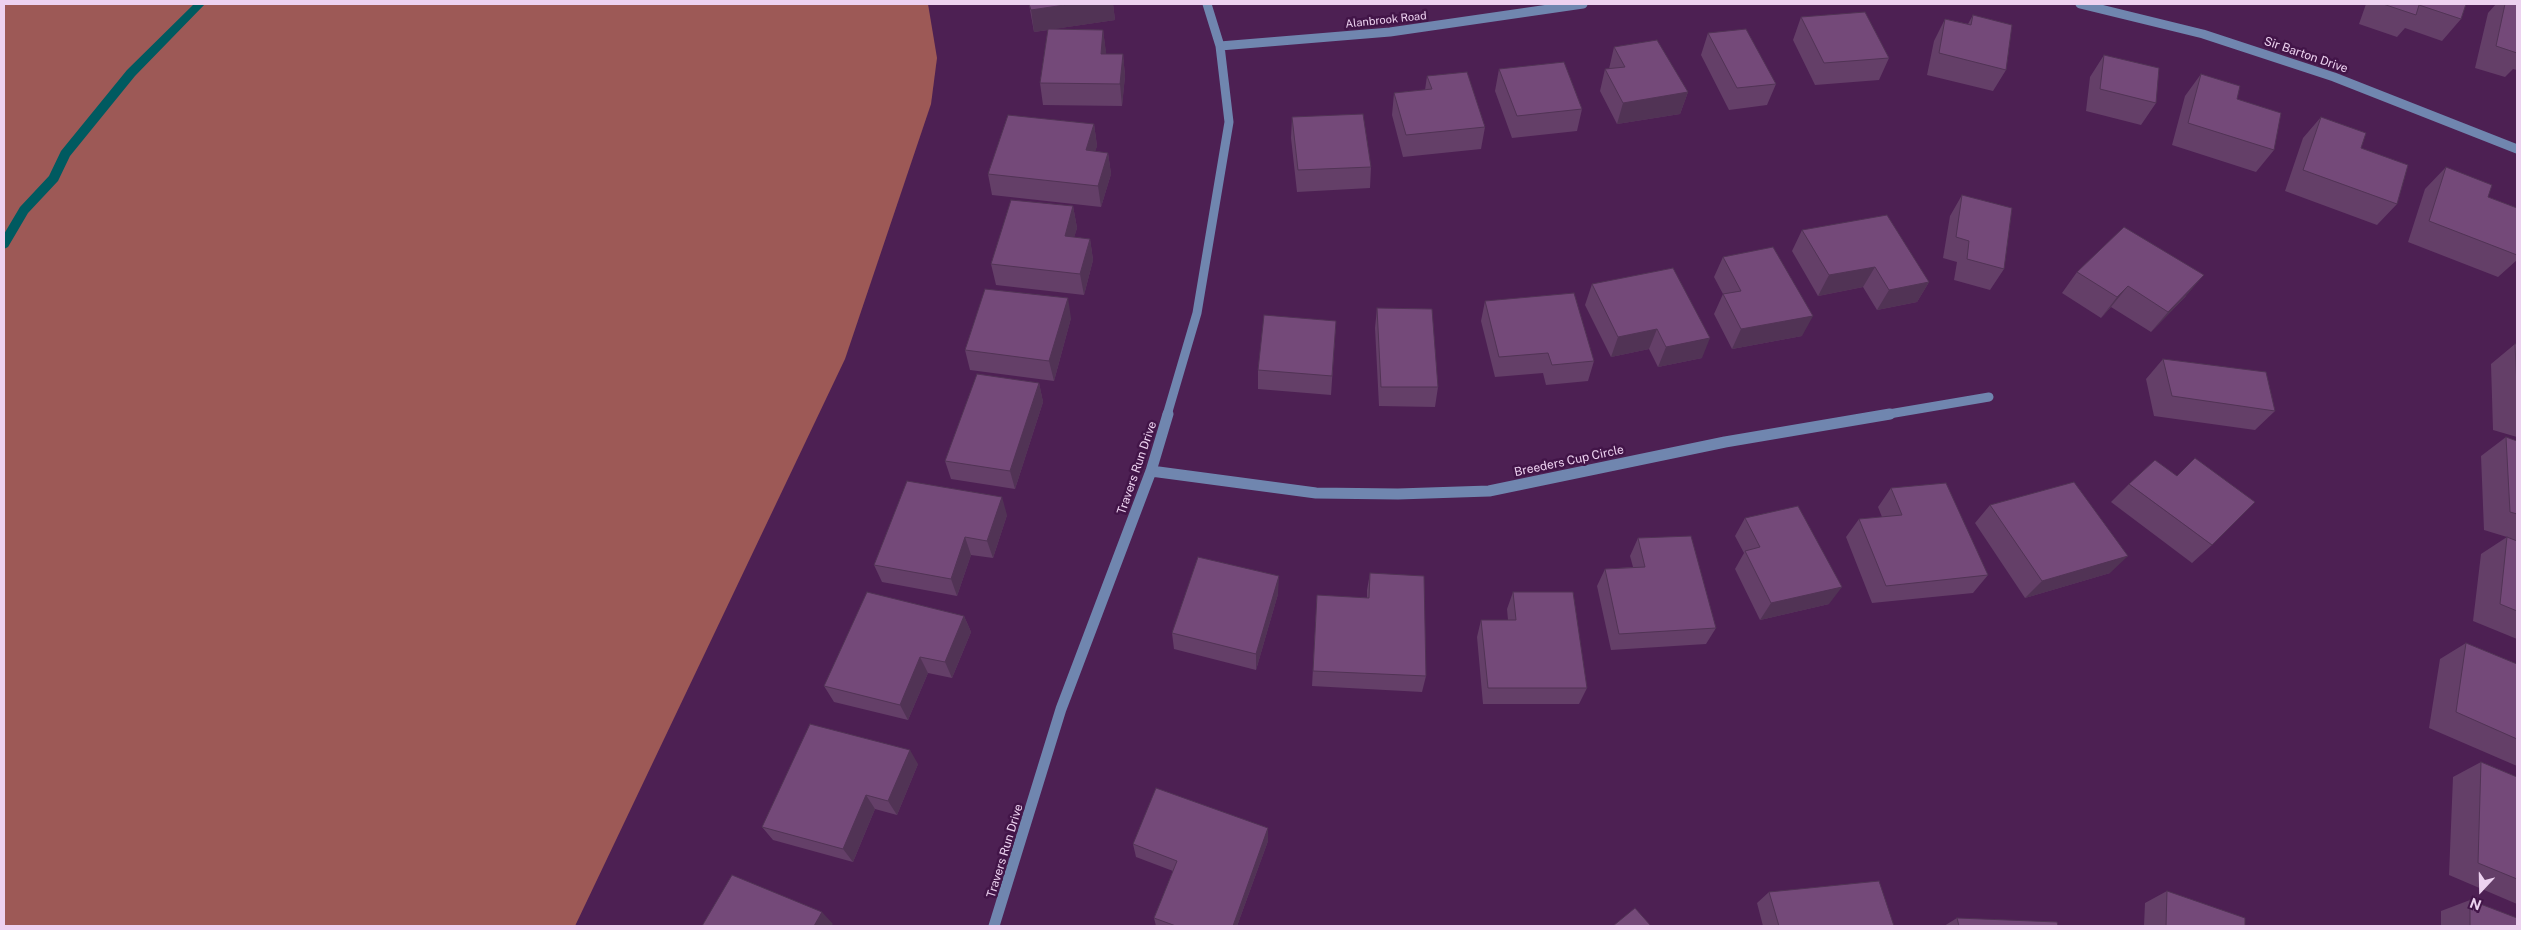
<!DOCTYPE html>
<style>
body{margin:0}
#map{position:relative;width:2521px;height:930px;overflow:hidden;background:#4d2053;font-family:"Public Sans",sans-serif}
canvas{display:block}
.frame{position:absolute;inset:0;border:5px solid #edd2f0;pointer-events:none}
.north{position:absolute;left:2456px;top:865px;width:50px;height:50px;-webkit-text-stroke:4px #421548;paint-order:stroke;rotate:201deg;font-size:14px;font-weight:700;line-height:20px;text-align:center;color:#edd2f0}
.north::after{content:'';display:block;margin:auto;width:18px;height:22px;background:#edd2f0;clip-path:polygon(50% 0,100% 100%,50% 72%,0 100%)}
</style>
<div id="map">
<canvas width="2521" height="930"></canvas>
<div class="frame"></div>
<div class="north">N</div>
</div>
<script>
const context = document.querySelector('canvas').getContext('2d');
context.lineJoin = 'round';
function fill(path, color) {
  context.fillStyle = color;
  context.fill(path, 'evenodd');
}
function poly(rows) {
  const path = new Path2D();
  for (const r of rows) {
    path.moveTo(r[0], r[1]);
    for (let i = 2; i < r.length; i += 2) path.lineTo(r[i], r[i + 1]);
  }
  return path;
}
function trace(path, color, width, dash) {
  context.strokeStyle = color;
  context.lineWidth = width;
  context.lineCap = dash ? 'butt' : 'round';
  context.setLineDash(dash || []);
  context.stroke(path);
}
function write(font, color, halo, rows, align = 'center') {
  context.font = font + ' "Public Sans",sans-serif';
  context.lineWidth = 5;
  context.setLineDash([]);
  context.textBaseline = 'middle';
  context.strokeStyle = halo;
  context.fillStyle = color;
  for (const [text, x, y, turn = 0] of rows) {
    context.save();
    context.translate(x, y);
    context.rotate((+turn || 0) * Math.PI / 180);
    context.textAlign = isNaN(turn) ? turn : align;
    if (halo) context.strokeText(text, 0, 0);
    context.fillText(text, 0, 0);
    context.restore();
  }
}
const forest = poly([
 [4,4,928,4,937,58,931,104,845,359,575,926,4,926]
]);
const stream = poly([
 [194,4,205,4,135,76,70,156,58,181,28,213,8,247,4,249,4,234,20,207,49,176,61,151,127,70,194,4]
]);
const minorFar1 = poly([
 [2080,4,2203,34,2334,77,2517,149],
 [1220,46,1390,32,1583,4],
 [1167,415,1197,313,1229,122,1220,46,1207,4],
 [1883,415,1989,397]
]);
const minor = poly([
 [1151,471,1316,493,1398,494,1489,491,1725,442,1890,414],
 [994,926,1061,709,1151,471,1168,414]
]);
const wall = poly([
 [1029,4,1113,4,1115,20,1053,29,1103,30,1106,54,1123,54,1125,76,1122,106,1043,105,1040,83,1048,30,1034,32],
 [2366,4,2466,4,2461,19,2442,41,2405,28,2397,37,2359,24],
 [2496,4,2517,4,2517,70,2513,69,2505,77,2475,68,2488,13],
 [1973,15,2006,70,1993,91,1927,75,1934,41,1945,19,1968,24],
 [1801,17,1889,58,1879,80,1815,85,1793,40],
 [1708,33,1776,84,1767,105,1729,110,1701,55],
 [1614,47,1688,92,1680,114,1617,124,1600,91,1605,69,1609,69],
 [2104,55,2156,103,2141,125,2086,111,2090,77],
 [1499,69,1582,109,1577,131,1512,138,1495,91],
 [2201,74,2237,99,2274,150,2256,172,2172,145,2185,96],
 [1427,76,1485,127,1481,149,1403,157,1392,115,1394,93,1425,90],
 [1292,117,1371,167,1370,188,1297,192,1291,138],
 [2321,117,2361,148,2397,204,2377,225,2285,191,2303,138],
 [1094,124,1097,146,1095,151,1108,153,1111,174,1101,207,992,195,988,174],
 [2446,167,2488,197,2517,208,2517,260,2498,277,2408,242,2425,189],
 [1962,195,2004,269,1990,290,1954,280,1957,262,1943,258,1950,216],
 [1073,206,1077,228,1074,237,1090,239,1093,260,1084,295,996,285,991,264],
 [1802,230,1929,282,1917,302,1877,310,1863,287,1818,296,1792,251],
 [1723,257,1802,336,1732,349,1714,314,1723,294,1714,277],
 [2077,272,2186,296,2151,332,2111,307,2101,318,2062,293],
 [1592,284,1702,358,1658,367,1649,349,1611,357,1585,305],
 [1485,301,1594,361,1588,381,1546,385,1543,373,1495,377,1481,321],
 [1377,308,1438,387,1435,407,1379,406,1375,328],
 [1071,318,1054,381,970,370,965,350],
 [1336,321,1331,395,1258,389,1258,370],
 [2515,344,2517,344,2517,437,2493,430,2491,364],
 [2163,359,2275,411,2255,430,2154,416,2146,379],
 [1039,383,1043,402,1015,489,951,479,945,461],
 [2506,437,2517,441,2517,639,2473,621,2481,554,2507,537,2484,530,2481,456],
 [2129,484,2212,545,2192,563,2111,502],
 [1891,488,1988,575,1973,593,1872,603,1846,537,1859,519,1882,517,1878,507],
 [1990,505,2110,573,2025,598,1975,523],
 [1007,515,993,558,971,555,957,596,882,582,874,565],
 [1745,518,1829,604,1760,620,1735,569,1744,553,1735,536],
 [1638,538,1716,628,1706,644,1611,650,1597,586,1605,569,1633,567,1630,556],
 [1370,573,1426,676,1422,692,1312,686,1317,595,1367,598,1367,590],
 [1513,592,1587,688,1579,704,1483,704,1477,637,1481,620,1508,620,1507,609],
 [1278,594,1256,670,1174,649,1172,633],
 [964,616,971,632,952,678,928,673,908,720,834,702,824,686],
 [2466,643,2517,664,2517,766,2429,728,2440,659],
 [2481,762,2517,777,2517,904,2449,875,2453,777],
 [918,764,897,815,875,809,853,862,773,840,762,827],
 [1268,841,1237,926,1156,926,1154,918,1173,871,1136,857,1133,844],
 [2167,891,2245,926,2144,926,2145,903],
 [1769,892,1894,926,1763,926,1757,903],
 [2470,900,2517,926,2441,926,2441,911],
 [1957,918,2058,926,1944,926]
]);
const shadedWall = poly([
 [1071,4,1113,4,1115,20,1034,32,1031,10],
 [1103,30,1106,52,1104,76,1101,54],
 [1123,54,1125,76,1122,106,1120,84],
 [1688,92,1680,114,1617,124,1623,103],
 [1094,124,1097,146,1089,172,1086,150],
 [1108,153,1111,174,1101,207,1098,186],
 [1073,206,1077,228,1068,257,1065,236],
 [1090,239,1093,260,1084,295,1080,274],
 [1875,267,1863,287,1818,296,1829,275],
 [2204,275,2186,296,2151,332,2168,312],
 [1929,282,1917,302,1877,310,1889,290],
 [2128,286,2111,307,2101,318,2117,297],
 [1068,298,1071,318,1054,381,1049,361],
 [1813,316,1802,336,1732,349,1741,329],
 [1657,329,1649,349,1611,357,1618,337],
 [1710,338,1702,358,1658,367,1666,347],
 [1039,383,1043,402,1015,489,1010,471],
 [1002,497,1007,515,993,558,987,541],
 [965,537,971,555,957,596,951,579],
 [2128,556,2110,573,2025,598,2042,581],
 [1279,576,1278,594,1256,670,1256,654],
 [1842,587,1829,604,1760,620,1771,603],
 [964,616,971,632,952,678,945,662],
 [920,657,928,673,908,720,900,705],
 [910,750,918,764,897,815,888,801],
 [866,795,875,809,853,862,843,849],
 [1268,828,1268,841,1237,926,1233,926],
 [822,912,833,924,831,926,814,926]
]);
const building = poly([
 [1029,4,1071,4,1031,10,1029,4],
 [2383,4,2466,4,2461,19,2419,5,2416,15,2383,4],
 [2505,4,2517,4,2517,53,2496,46,2505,4],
 [1865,12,1889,58,1824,63,1801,17,1865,12],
 [1973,15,2012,25,2006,70,1939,53,1945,19,1971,25,1973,15],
 [1048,29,1103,30,1101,54,1123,54,1120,84,1040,83,1048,29],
 [1746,29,1776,84,1737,88,1708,33,1746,29],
 [1657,40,1688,92,1623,103,1605,69,1625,67,1614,47,1657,40],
 [2104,55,2159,68,2156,103,2100,89,2104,55],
 [1564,62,1582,109,1517,116,1499,69,1564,62],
 [1467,72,1485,127,1406,135,1394,93,1432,89,1427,76,1467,72],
 [2201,74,2240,86,2237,99,2281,113,2274,150,2188,123,2201,74],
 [1363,114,1371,167,1298,170,1292,117,1363,114],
 [1008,115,1094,124,1086,150,1108,153,1098,186,988,174,1008,115],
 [2321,117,2366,133,2361,148,2408,165,2397,204,2303,170,2321,117],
 [2446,167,2492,185,2488,197,2517,208,2517,255,2429,221,2446,167],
 [1962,195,2012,208,2004,269,1967,259,1969,241,1956,237,1962,195],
 [1011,200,1073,206,1065,236,1090,239,1080,274,991,264,1011,200],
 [1887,215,1929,282,1889,290,1875,267,1829,275,1802,230,1887,215],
 [2124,227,2204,275,2168,312,2128,286,2117,297,2077,272,2124,227],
 [1773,247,1813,316,1741,329,1723,294,1741,291,1723,257,1773,247],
 [1673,268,1710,338,1666,347,1657,329,1618,337,1592,284,1673,268],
 [985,289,1068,298,1049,361,965,350,985,289],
 [1574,293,1594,361,1552,365,1548,353,1499,357,1485,301,1574,293],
 [1377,308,1432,309,1438,387,1381,387,1377,308],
 [1264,315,1336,321,1332,376,1258,370,1264,315],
 [2515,344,2517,344,2517,387,2515,344],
 [2163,359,2266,372,2275,411,2172,396,2163,359],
 [977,374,1039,383,1010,471,945,461,977,374],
 [2506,437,2517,441,2517,514,2510,512,2506,437],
 [2195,458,2255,502,2212,545,2129,484,2155,460,2177,476,2195,458],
 [907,481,1002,497,987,541,965,537,951,579,874,565,907,481],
 [2074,482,2128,556,2042,581,1990,505,2074,482],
 [1946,483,1988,575,1886,586,1859,519,1902,515,1891,488,1946,483],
 [1798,506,1842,587,1771,603,1745,551,1760,547,1745,518,1798,506],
 [1691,536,1716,628,1619,634,1605,569,1645,567,1638,538,1691,536],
 [2507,537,2517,541,2517,611,2500,604,2507,537],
 [1198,557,1279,576,1256,654,1172,633,1198,557],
 [1370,573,1424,576,1426,676,1313,671,1317,595,1369,598,1370,573],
 [867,592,964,616,945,662,920,657,900,705,824,686,867,592],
 [1513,592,1573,592,1587,688,1488,688,1481,620,1516,620,1513,592],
 [2466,643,2517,664,2517,739,2456,712,2466,643],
 [810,724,910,750,888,801,866,795,843,849,762,827,810,724],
 [2481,762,2517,777,2517,879,2478,863,2481,762],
 [1156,788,1268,828,1233,926,1176,926,1154,918,1177,861,1133,844,1156,788],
 [732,875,822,912,814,926,702,926,732,875],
 [1879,881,1894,926,1779,926,1769,892,1879,881],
 [2167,891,2245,918,2245,926,2166,926,2167,891],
 [2470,900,2517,918,2517,926,2470,926,2470,900],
 [1635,908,1651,926,1613,926,1635,908],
 [1957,918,2057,922,2058,926,1959,926,1957,918]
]);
const farStreetnames = [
 ["Alanbrook Road",1386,20,-6]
];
const streetNames = [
 ["Sir Barton Drive",2306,55,19],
 ["Breeders Cup Circle",1569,461,-12],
 ["Travers Run Drive",1137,468,-71],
 ["Travers Run Drive",1005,851,-73]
];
fill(forest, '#9d5956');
fill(stream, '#005a60');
trace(minorFar1, '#7086af', 9);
trace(minor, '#7086af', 11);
fill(wall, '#643f68');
fill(shadedWall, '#513355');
fill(building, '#744979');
trace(building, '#513355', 1);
write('11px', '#edd2f0', '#421548', farStreetnames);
write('12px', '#edd2f0', '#421548', streetNames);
</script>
